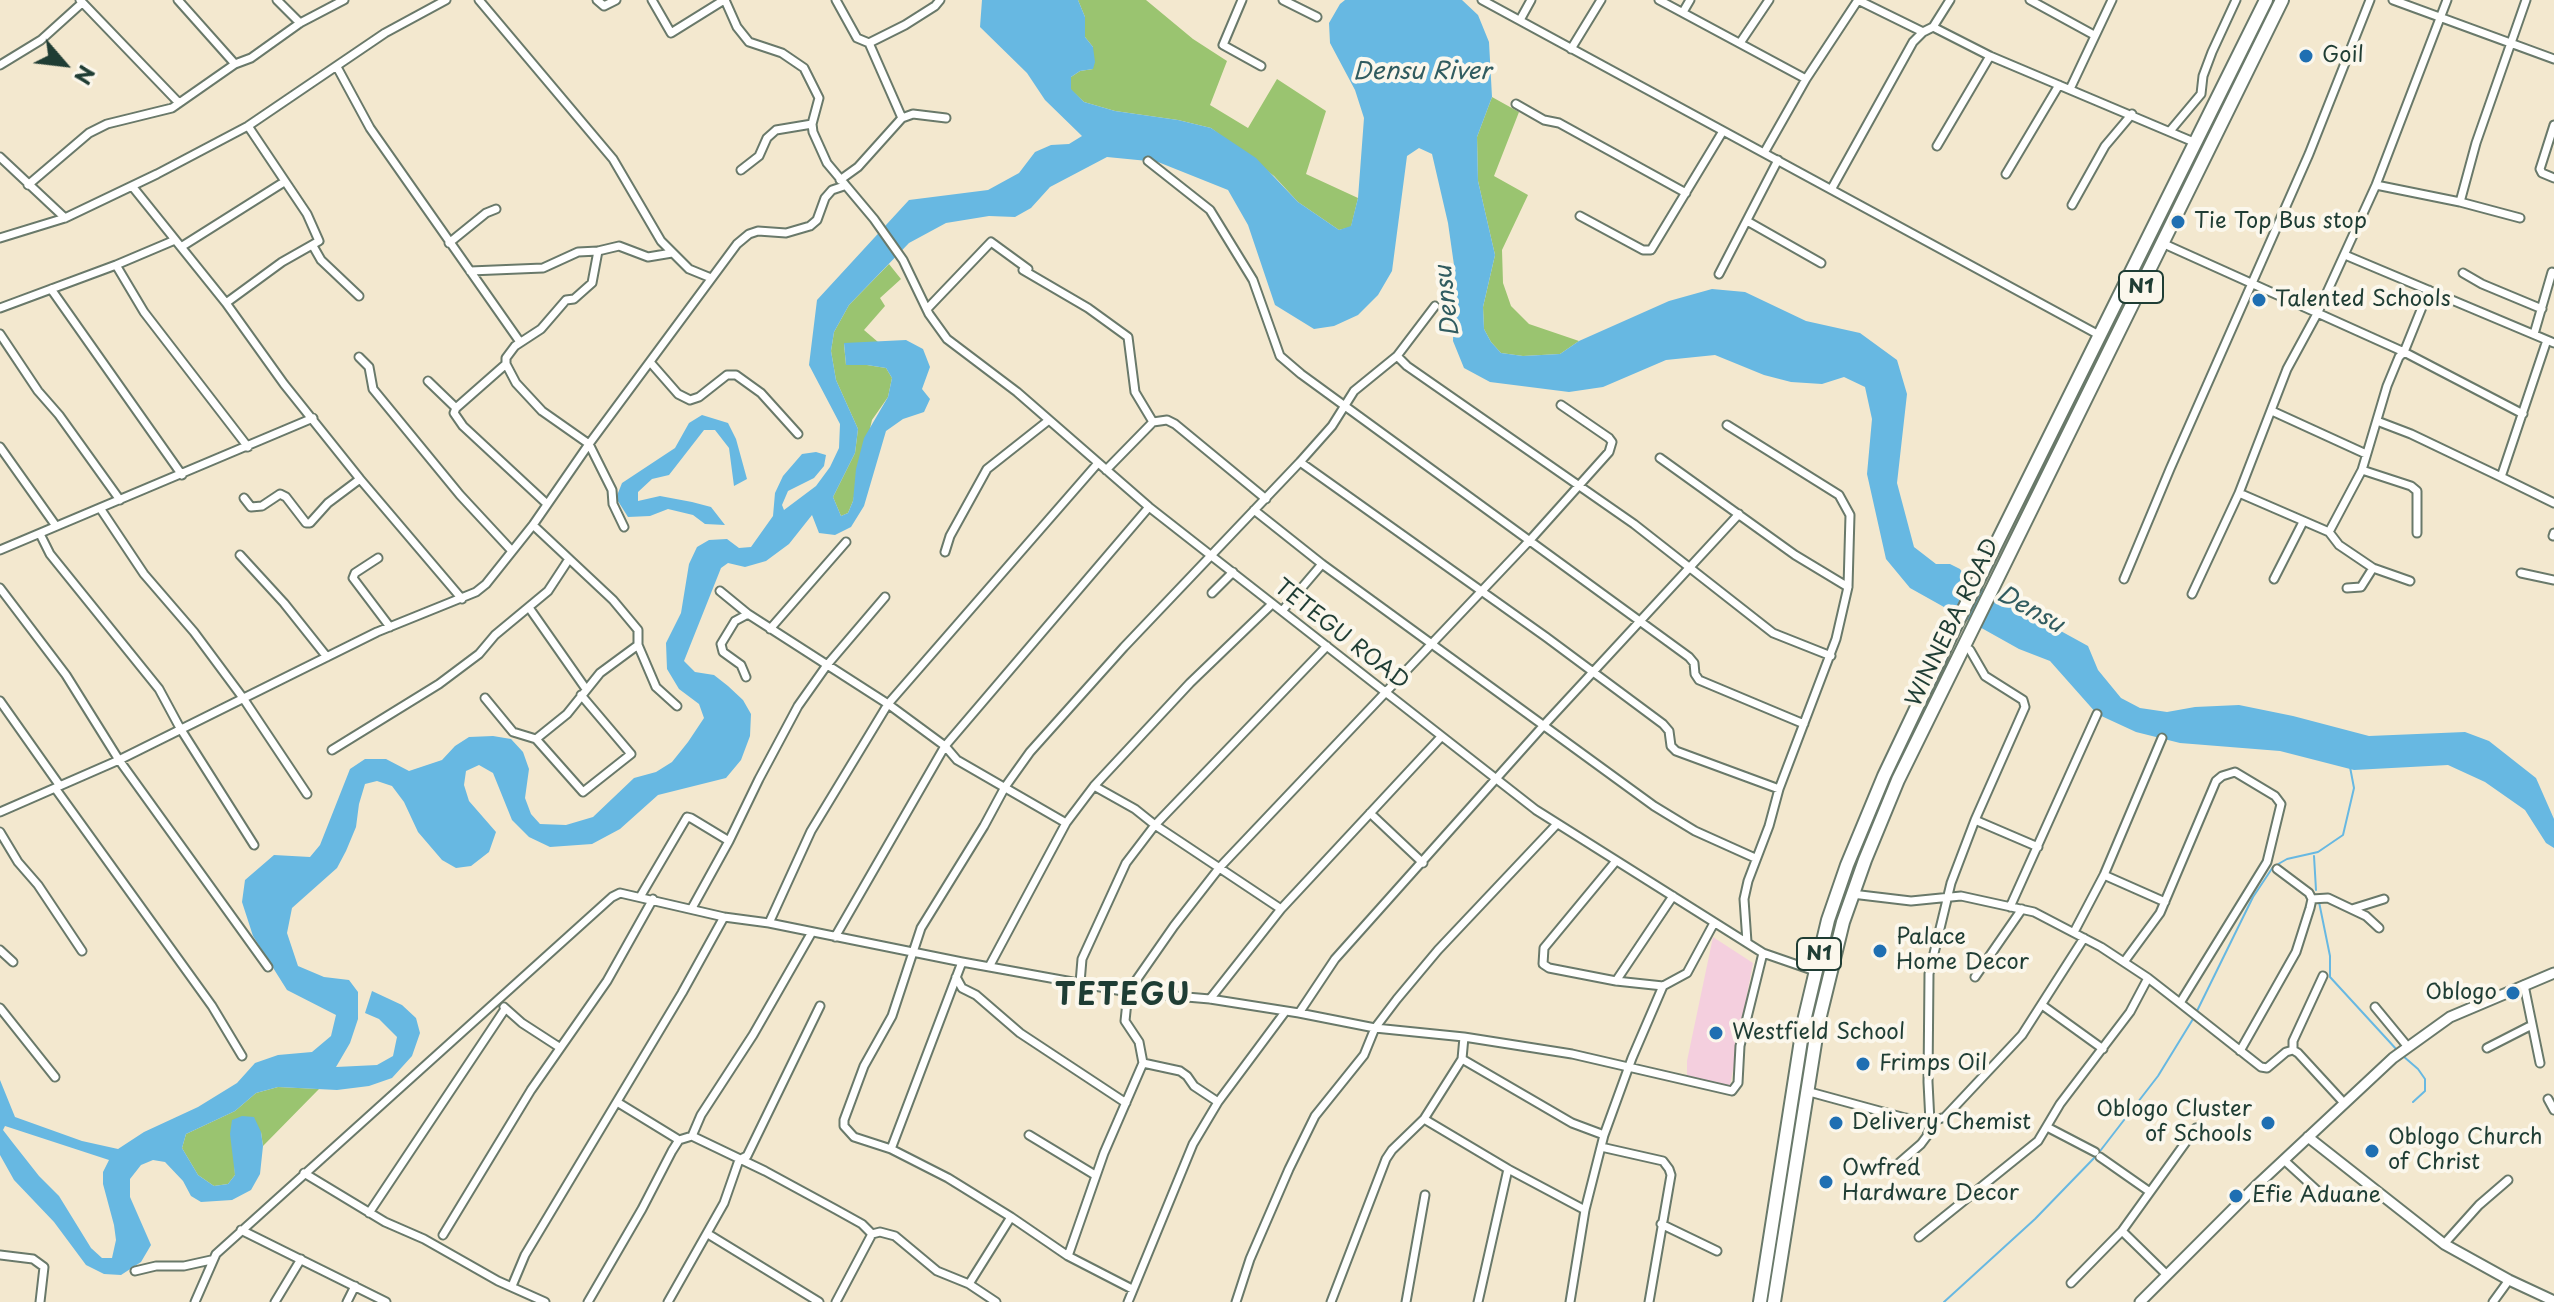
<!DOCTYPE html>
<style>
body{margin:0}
#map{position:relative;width:2554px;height:1302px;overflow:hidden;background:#f3e8cf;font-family:"Playpen Sans",sans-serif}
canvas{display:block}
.north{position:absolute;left:24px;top:24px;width:80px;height:80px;-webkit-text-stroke:6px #fbf7ec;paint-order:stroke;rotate:118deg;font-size:22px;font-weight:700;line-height:32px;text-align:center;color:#1f3d34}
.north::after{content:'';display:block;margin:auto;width:28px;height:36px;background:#1f3d34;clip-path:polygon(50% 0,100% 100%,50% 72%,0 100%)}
</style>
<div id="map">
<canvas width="2554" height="1302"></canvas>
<div class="north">N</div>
</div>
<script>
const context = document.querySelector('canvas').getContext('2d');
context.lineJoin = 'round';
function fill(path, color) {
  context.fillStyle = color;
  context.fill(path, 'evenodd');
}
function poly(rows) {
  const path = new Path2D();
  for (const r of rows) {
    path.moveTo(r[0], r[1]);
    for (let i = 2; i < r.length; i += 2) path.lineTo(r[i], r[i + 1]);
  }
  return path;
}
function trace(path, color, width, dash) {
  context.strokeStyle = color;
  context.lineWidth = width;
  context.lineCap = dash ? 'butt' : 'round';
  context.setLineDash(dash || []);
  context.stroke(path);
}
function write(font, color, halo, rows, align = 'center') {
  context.font = font + ' "Playpen Sans",sans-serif';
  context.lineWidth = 8;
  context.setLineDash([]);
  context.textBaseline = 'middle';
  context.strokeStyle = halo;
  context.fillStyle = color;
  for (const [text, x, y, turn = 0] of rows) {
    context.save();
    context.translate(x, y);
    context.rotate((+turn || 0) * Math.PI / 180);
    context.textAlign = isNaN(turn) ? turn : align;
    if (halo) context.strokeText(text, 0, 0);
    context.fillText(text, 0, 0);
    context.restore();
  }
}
const built = poly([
 [1713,937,1753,963,1730,1086,1687,1076,1687,1061]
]);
const green = poly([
 [1078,0,1146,0,1193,39,1227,61,1210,105,1248,128,1277,79,1326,111,1306,174,1358,198,1351,227,1339,230,1298,202,1274,176,1211,128,1178,120,1115,111,1084,102,1070,89,1071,77,1080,71,1093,69,1093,47,1085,37,1085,17],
 [1492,97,1519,112,1494,176,1528,195,1502,250,1503,283,1511,306,1529,324,1579,341,1560,354,1523,356,1501,353,1491,342,1484,329,1483,307,1495,255,1478,181,1477,137],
 [889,264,901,279,880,298,885,306,864,330,878,342,844,344,846,365,867,365,886,368,892,378,888,397,872,420,853,501,848,513,841,516,833,497,855,453,858,429,836,380,831,351,834,332,849,305],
 [278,1087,319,1089,263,1146,261,1132,234,1157,235,1175,228,1184,214,1186,198,1175,182,1148,186,1134,235,1111,256,1093]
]);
const water = poly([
 [982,0,1078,0,1085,17,1085,37,1093,47,1095,62,1093,69,1080,71,1071,77,1071,89,1084,102,1115,111,1178,120,1211,128,1256,158,1298,202,1339,230,1351,226,1358,198,1364,118,1355,90,1330,43,1329,23,1340,4,1345,0,1462,0,1478,15,1489,42,1492,97,1477,137,1478,181,1495,255,1483,307,1484,329,1491,342,1501,353,1523,356,1560,354,1579,341,1669,301,1712,289,1745,292,1806,321,1860,333,1897,360,1907,394,1897,483,1914,547,1936,564,1950,564,1960,569,1968,580,2088,646,2098,670,2121,698,2140,708,2167,712,2195,707,2239,705,2293,716,2369,736,2465,732,2489,741,2536,778,2554,819,2554,848,2546,843,2525,810,2485,782,2448,765,2354,770,2280,751,2180,743,2136,732,2097,714,2050,661,2019,649,1910,588,1886,559,1867,474,1872,419,1865,387,1844,377,1822,384,1791,382,1764,375,1715,355,1666,360,1603,387,1569,392,1490,382,1464,368,1453,341,1455,272,1448,223,1432,154,1419,148,1407,156,1392,271,1378,295,1358,315,1334,326,1314,329,1275,305,1248,225,1228,190,1158,162,1107,157,1050,187,1031,208,1015,217,989,216,946,223,909,243,849,305,834,332,831,351,836,380,858,429,855,453,833,497,841,516,848,513,853,501,856,469,864,438,888,397,892,378,886,368,867,365,846,365,844,343,906,340,923,349,930,367,922,389,930,399,924,412,903,419,886,431,864,506,851,527,835,535,819,533,812,515,789,544,766,561,745,567,728,563,721,568,684,661,695,672,714,675,728,686,743,700,751,714,750,736,741,760,726,778,658,795,620,829,592,844,550,847,529,837,512,820,493,773,479,765,466,771,464,785,469,801,496,832,489,852,471,866,456,868,442,860,418,832,404,802,392,786,377,781,365,784,359,804,356,827,346,851,337,868,292,908,287,933,298,966,324,977,349,980,358,992,358,1019,350,1043,336,1067,377,1065,393,1056,397,1037,379,1019,365,1013,372,991,402,1005,416,1018,420,1033,412,1056,392,1078,369,1086,337,1090,278,1087,256,1093,235,1111,186,1134,182,1148,198,1175,214,1186,228,1184,235,1175,230,1134,232,1120,242,1116,254,1117,261,1132,263,1146,260,1174,251,1190,232,1200,201,1202,191,1196,183,1181,165,1162,153,1160,141,1165,130,1179,130,1197,151,1245,141,1262,121,1275,104,1274,86,1265,54,1222,14,1180,0,1155,0,1080,15,1117,82,1141,118,1149,144,1132,198,1107,237,1083,255,1063,278,1055,312,1052,331,1036,336,1015,287,990,253,936,242,902,245,880,274,855,310,857,320,845,350,769,365,759,386,759,409,771,442,760,455,746,469,737,493,736,511,739,523,752,529,769,525,798,531,814,540,824,566,825,593,817,634,778,656,772,672,762,688,742,704,718,699,704,679,689,667,669,666,643,681,613,689,564,697,547,709,540,727,539,739,548,751,547,773,516,775,493,783,476,802,454,816,452,826,455,824,466,814,478,788,491,782,505,784,510,816,486,830,467,839,448,840,424,809,365,817,300,909,200,988,190,1019,173,1035,152,1051,145,1069,144,1082,136,1045,100,1027,73,980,27],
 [5,1126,109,1160,103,1172,103,1184,114,1225,116,1240,112,1258,102,1258,91,1248,59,1196,39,1176,13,1143,3,1130],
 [702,415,728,423,736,439,747,479,734,486,729,448,715,430,704,430,669,475,652,479,638,492,638,501,660,496,692,502,711,507,725,525,705,524,693,515,668,509,650,516,628,517,616,498,622,483,675,448,689,423]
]);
const stream = poly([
 [2314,856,2316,890],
 [2319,902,2330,956,2330,977,2397,1050],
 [2196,1013,2253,897,2273,867,2287,859,2318,852,2343,835,2354,788,2350,767],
 [2403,1056,2418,1069,2425,1079,2425,1091,2413,1102],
 [1944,1302,2035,1219,2097,1155,2158,1076,2193,1019]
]);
const minor = poly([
 [80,0,179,103],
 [178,0,235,64],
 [277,0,300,23],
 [479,0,613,159,661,241,689,269,711,278],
 [597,0,604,6,616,0],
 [652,0,671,33,724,0],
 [725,0,737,27,749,42,782,53,804,68,819,98,812,124,813,132,827,163,874,219,903,260,929,314,947,339,1017,392,1149,507,1536,810,1763,953,1815,971],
 [836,0,857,38,869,43,905,25,935,6,940,0],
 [1242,0,1223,45,1261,66],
 [1283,0,1317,17],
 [1482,0,2099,335],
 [1659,0,1806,79],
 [2030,0,2094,35],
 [2393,0,2554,59],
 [1683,12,1690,0],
 [1520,20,1531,0],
 [1933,27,1990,56],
 [869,43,902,118],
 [1740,43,1769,0],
 [1571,49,1601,0],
 [0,65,41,40,82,3],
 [337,67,370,128,520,342],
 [2070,89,2112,0],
 [1516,104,1544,120,1559,123,1686,193],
 [2554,125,2540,169,2542,173,2554,178],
 [2170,131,2201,94,2203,76,2212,52,2236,0],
 [1937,146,1990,56,2196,143],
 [1764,153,1806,79,1858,0,1923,32],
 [0,157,65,218],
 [1148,161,1210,210,1253,280,1280,356,1301,374,1689,657,1694,663,1695,674,1699,680,1804,724],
 [741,170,759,156,767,138,776,130,812,124],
 [2006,174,2059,85],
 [840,180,858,167,902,118,913,114,946,118],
 [28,185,89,133,107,124,172,108,235,64,251,58,300,23,344,0],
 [2376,185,2460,202,2476,143,2526,0],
 [132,186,226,303,284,384,360,479,462,599],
 [1832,188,1913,42,1923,32,1933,27,1950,0],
 [2460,202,2520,218],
 [2072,205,2105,146,2132,114],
 [1580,216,1643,250,1651,250,1723,131],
 [1747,221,1821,263],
 [0,238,65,218,157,174,248,126,385,33,446,0],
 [449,243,486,213,496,209],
 [2162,243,2404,352,2523,414],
 [313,246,321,260,359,296],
 [181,247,284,182],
 [598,251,592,283,574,299,566,300,541,329,515,346,506,358,506,364,516,383,542,411,589,444,612,490,613,504,624,527],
 [2345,255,2554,343],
 [116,265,144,312,248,447],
 [1023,270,1088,308,1128,337,1135,392,1153,422],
 [470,271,543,268,578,252,598,251,619,246,648,257,672,253],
 [2463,273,2482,284,2542,309],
 [1719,274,1778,160],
 [51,289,182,475],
 [226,303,282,262,319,241,307,214,248,126],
 [0,308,116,265,175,240],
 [927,309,991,242,1028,269],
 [0,334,38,391,59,415,120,500],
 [2534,334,2552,272],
 [1397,356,1407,366,1634,524,1773,633,1831,656],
 [359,357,369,367,373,389,460,495,512,551],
 [650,362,678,394,690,400,699,397,727,375,736,375,761,393,798,434],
 [506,364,456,408,454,413,463,426,547,504],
 [428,381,456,408],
 [2272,411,2366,454],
 [2377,421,2411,434,2501,477,2547,340],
 [1727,425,1839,495,1850,515,1848,587,1836,639,1779,789,1769,826,1748,881,1744,899,1747,942],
 [0,447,56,526],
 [1660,458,1795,555,1848,587],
 [1300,462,1546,637,1663,724,1669,731,1671,746,1676,751,1779,789],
 [1106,470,1153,422,1167,420,1175,424,1266,499],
 [2501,477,2554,503],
 [2239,493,2329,532,2339,545,2373,568,2410,581],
 [244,498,251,507,262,506,280,494,286,497,306,523,310,523,328,503,360,479],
 [100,508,144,574,194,632,243,698,307,794],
 [1254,510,1322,564,1654,806,1695,831,1755,858],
 [533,525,613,600,638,630,638,645,656,687,677,706],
 [2329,532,2362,470],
 [2417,533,2417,491,2411,486,2362,470,2387,386,2399,357,2404,352,2429,290],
 [40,534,50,554,159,689,180,728,254,845],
 [2553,536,2554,533],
 [0,550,313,418],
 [945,552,950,536,987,469,1049,420],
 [240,555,284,603,327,657],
 [378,558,355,573,353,578,390,627],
 [2521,573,2554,580],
 [2124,579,2170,469,2309,154,2370,0],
 [2274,579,2303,522],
 [0,588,66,675,119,760,268,967],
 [2347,588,2361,587,2373,568],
 [720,591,748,614],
 [1212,593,1233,572],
 [2192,594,2239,493,2287,369,2318,312,2376,185,2447,0],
 [530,609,586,689],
 [1282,611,1322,564],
 [770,629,846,542],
 [746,677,741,665,723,652,721,644,735,621,748,614,888,704,811,831,769,923],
 [485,698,513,732,536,739,583,792,631,754,581,695],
 [0,701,60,786],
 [536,739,567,714,600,673,638,645],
 [332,750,439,684,479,654,495,635,548,591,569,559],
 [1094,786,1135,809,1155,825,1281,909],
 [55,788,212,1006,242,1056],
 [0,812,119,760,377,632,476,592,486,584,533,525,589,444,737,244,749,234,758,231,786,233,810,226,817,220,825,198,832,190,844,186],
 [1370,813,1423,863],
 [1975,820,2038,847],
 [1066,823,957,760,945,746,888,704,1098,463],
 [0,832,18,862,38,885,82,951],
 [1616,861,1544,948,1543,964,1549,968,1616,981,1663,986,1687,973,1714,923],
 [2104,875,2165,902],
 [1852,894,1911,901,1961,896,2034,912,2101,947,2148,978,2180,1003,2267,862,2281,804,2275,796,2235,772,2222,776,2216,781,2160,913,2124,962],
 [640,897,687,817,691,818,729,841],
 [2312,899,2328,898,2366,916,2379,928],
 [2010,907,2097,714],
 [692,908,729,841,759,779,798,706,827,665,885,597],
 [2352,909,2384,899],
 [2074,932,2104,875,2162,738],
 [835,937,945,746,1149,507],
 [0,950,13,962],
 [990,965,1066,823,1094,786,1190,683,1272,604],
 [956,977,962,988,976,995,1020,1033,1126,1103],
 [1975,977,2022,909],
 [1616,981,1673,896],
 [1080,983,1082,959,1126,863,1155,825,1327,646],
 [2524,985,2540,1063],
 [1210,999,1281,909,1441,737],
 [2180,1003,2261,1067,2267,1068,2286,1052,2293,1050,2298,1053,2344,1103],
 [2042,1005,2103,1049],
 [504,1007,522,1023,559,1047],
 [2375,1007,2408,1047],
 [0,1008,55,1077],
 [1299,1013,1335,959,1544,725,1739,514],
 [2487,1048,2532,1025],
 [2293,1050,2293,1041,2323,976],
 [2240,1051,2296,952,2310,908,2312,899,2309,893,2277,869],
 [1462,1059,1572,1123,1604,1135],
 [1143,1063,1180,1071,1187,1076,1194,1086,1218,1102],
 [1806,1091,1905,1118,1930,1122,1945,1117,2022,1035,2084,938],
 [2548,1099,2554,1110],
 [617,1102,679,1140],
 [1424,1119,1508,1169,1585,1210],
 [2047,1127,2095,1152],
 [1029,1135,1095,1175],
 [692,1136,701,1115,753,1035,812,932],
 [1601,1147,1663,1161,1669,1169,1671,1175,1649,1302],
 [891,1149,962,962],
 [2100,1157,2150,1192],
 [2285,1161,2321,1194],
 [1898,1164,1921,1144,1927,1136,1930,1122,1928,1082,1929,974,1951,883,1975,820,2025,707,2023,700,1985,676,1970,650],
 [304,1173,385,1222,424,1239,498,1281,545,1302],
 [369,1213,505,1009],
 [1661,1224,1717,1251],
 [241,1230,386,1302],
 [2122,1231,2167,1275],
 [708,1234,819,1302],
 [872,1234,880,1232,895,1236,937,1271,969,1284,1011,1217],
 [443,1235,531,1090,607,981,653,899],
 [1919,1237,2038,1141,2060,1104,2130,1012,2148,978],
 [2444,1244,2479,1205,2508,1180],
 [0,1255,33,1259,44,1267,40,1302],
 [1068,1256,1104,1153,1143,1063,1139,1042,1125,1021,1128,992,1174,926,1220,867,1531,539,1609,452,1612,442,1609,438,1561,405],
 [135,1271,156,1266,184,1266,211,1260],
 [2071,1283,2122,1231,2196,1128],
 [969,1284,996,1302],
 [512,1286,525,1255,682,993,724,917],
 [1132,1289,1068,1256,1011,1217,948,1178,891,1149,854,1137,844,1126,844,1120,864,1066,892,1016,921,928,984,826,1005,787,1030,752,1124,647,1300,462,1332,426,1354,391,1397,356,1435,306],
 [195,1302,216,1254,612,897,620,893,724,917,769,923,962,962,1128,992,1210,999,1299,1013,1375,1028,1464,1037,1572,1054,1732,1091,1738,1083,1740,1046,1763,953],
 [275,1302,301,1259],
 [347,1302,355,1286],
 [588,1302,642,1209,672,1151,679,1140,692,1136,765,1171,835,1209,862,1224,872,1234],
 [668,1302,724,1203,739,1160,747,1156,820,1006],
 [836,1302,872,1234],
 [1128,1302,1193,1144,1218,1102,1285,1012],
 [1236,1302,1250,1259,1289,1169,1315,1116,1364,1055,1375,1028,1397,999,1438,950,1557,824],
 [1331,1302,1386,1159,1392,1150,1424,1119,1462,1059,1464,1037],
 [1406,1302,1425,1195],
 [1478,1302,1508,1169],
 [1570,1302,1585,1210,1604,1135,1632,1058,1663,986],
 [2493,1302,2509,1280]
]);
const tertiary = poly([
 [2308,1137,2444,1244,2509,1280,2554,1301],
 [2140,1302,2256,1186,2393,1058,2450,1017,2554,973]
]);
const trunk = poly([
 [1760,1302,1804,1021,1828,920,1847,865,1884,776,1954,629,2266,0],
 [1774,1302,1818,1024,1843,922,1865,860,1898,780,2282,0]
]);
const markers = [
 [2306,56,8,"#1f6fb2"],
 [2178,222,8,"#1f6fb2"],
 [2259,300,8,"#1f6fb2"],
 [1880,951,8,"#1f6fb2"],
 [2513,993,8,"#1f6fb2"],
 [1716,1033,8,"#1f6fb2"],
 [1863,1064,8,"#1f6fb2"],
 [1836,1123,8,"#1f6fb2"],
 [2268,1123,8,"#1f6fb2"],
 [2372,1151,8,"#1f6fb2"],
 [1826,1182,8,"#1f6fb2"],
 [2236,1196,8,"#1f6fb2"]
];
const shields = [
 [2141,287,44],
 [1819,954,44]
];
const shieldNames = [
 ["N1",2141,287],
 ["N1",1819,954]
];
const poiNames = [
 ["Goil",2322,56],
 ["Tie Top Bus stop",2194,222],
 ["Talented Schools",2275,300],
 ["Palace",1896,938],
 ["Home Decor",1896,963],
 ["Oblogo",2497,993,"right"],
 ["Westfield School",1732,1033],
 ["Frimps Oil",1879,1064],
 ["Oblogo Cluster",2252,1110,"right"],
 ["of Schools",2252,1135,"right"],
 ["Delivery Chemist",1852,1123],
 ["Oblogo Church",2388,1138],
 ["of Christ",2388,1163],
 ["Owfred",1842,1169],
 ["Hardware Decor",1842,1194],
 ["Efie Aduane",2252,1196]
];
const streetNames = [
 ["WINNEBA ROAD",1953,623,-64],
 ["TETEGU ROAD",1341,635,38]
];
const waterNames = [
 ["Densu River",1422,72],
 ["Densu",1448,301,-96],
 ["Densu",2030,610,29]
];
const districtNames = [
 ["TETEGU",1123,997]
];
fill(built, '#f4cfde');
fill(green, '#9ac470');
fill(water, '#67b8e2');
trace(stream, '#67b8e2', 2);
trace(minor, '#69796a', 11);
trace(tertiary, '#69796a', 13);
trace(trunk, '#69796a', 16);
trace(minor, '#fff', 7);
trace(tertiary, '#fff', 9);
trace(trunk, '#fff', 12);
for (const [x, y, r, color] of markers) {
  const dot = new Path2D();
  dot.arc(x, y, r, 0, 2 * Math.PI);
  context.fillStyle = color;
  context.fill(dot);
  trace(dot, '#fbf7ec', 3);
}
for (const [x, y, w] of shields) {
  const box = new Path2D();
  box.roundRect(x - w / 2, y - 16, w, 32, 6);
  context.fillStyle = '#fbf7ec';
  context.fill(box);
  trace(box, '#1f3d34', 2);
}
write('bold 20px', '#1f3d34', null, shieldNames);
write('22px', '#1f3d34', '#fbf7ec', poiNames, 'left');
write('22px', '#1f3d34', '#fbf7ec', streetNames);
write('italic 24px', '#315c60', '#fbf7ec', waterNames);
context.letterSpacing = '2px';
write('bold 30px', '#1f3d34', '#fbf7ec', districtNames);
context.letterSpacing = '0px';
</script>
